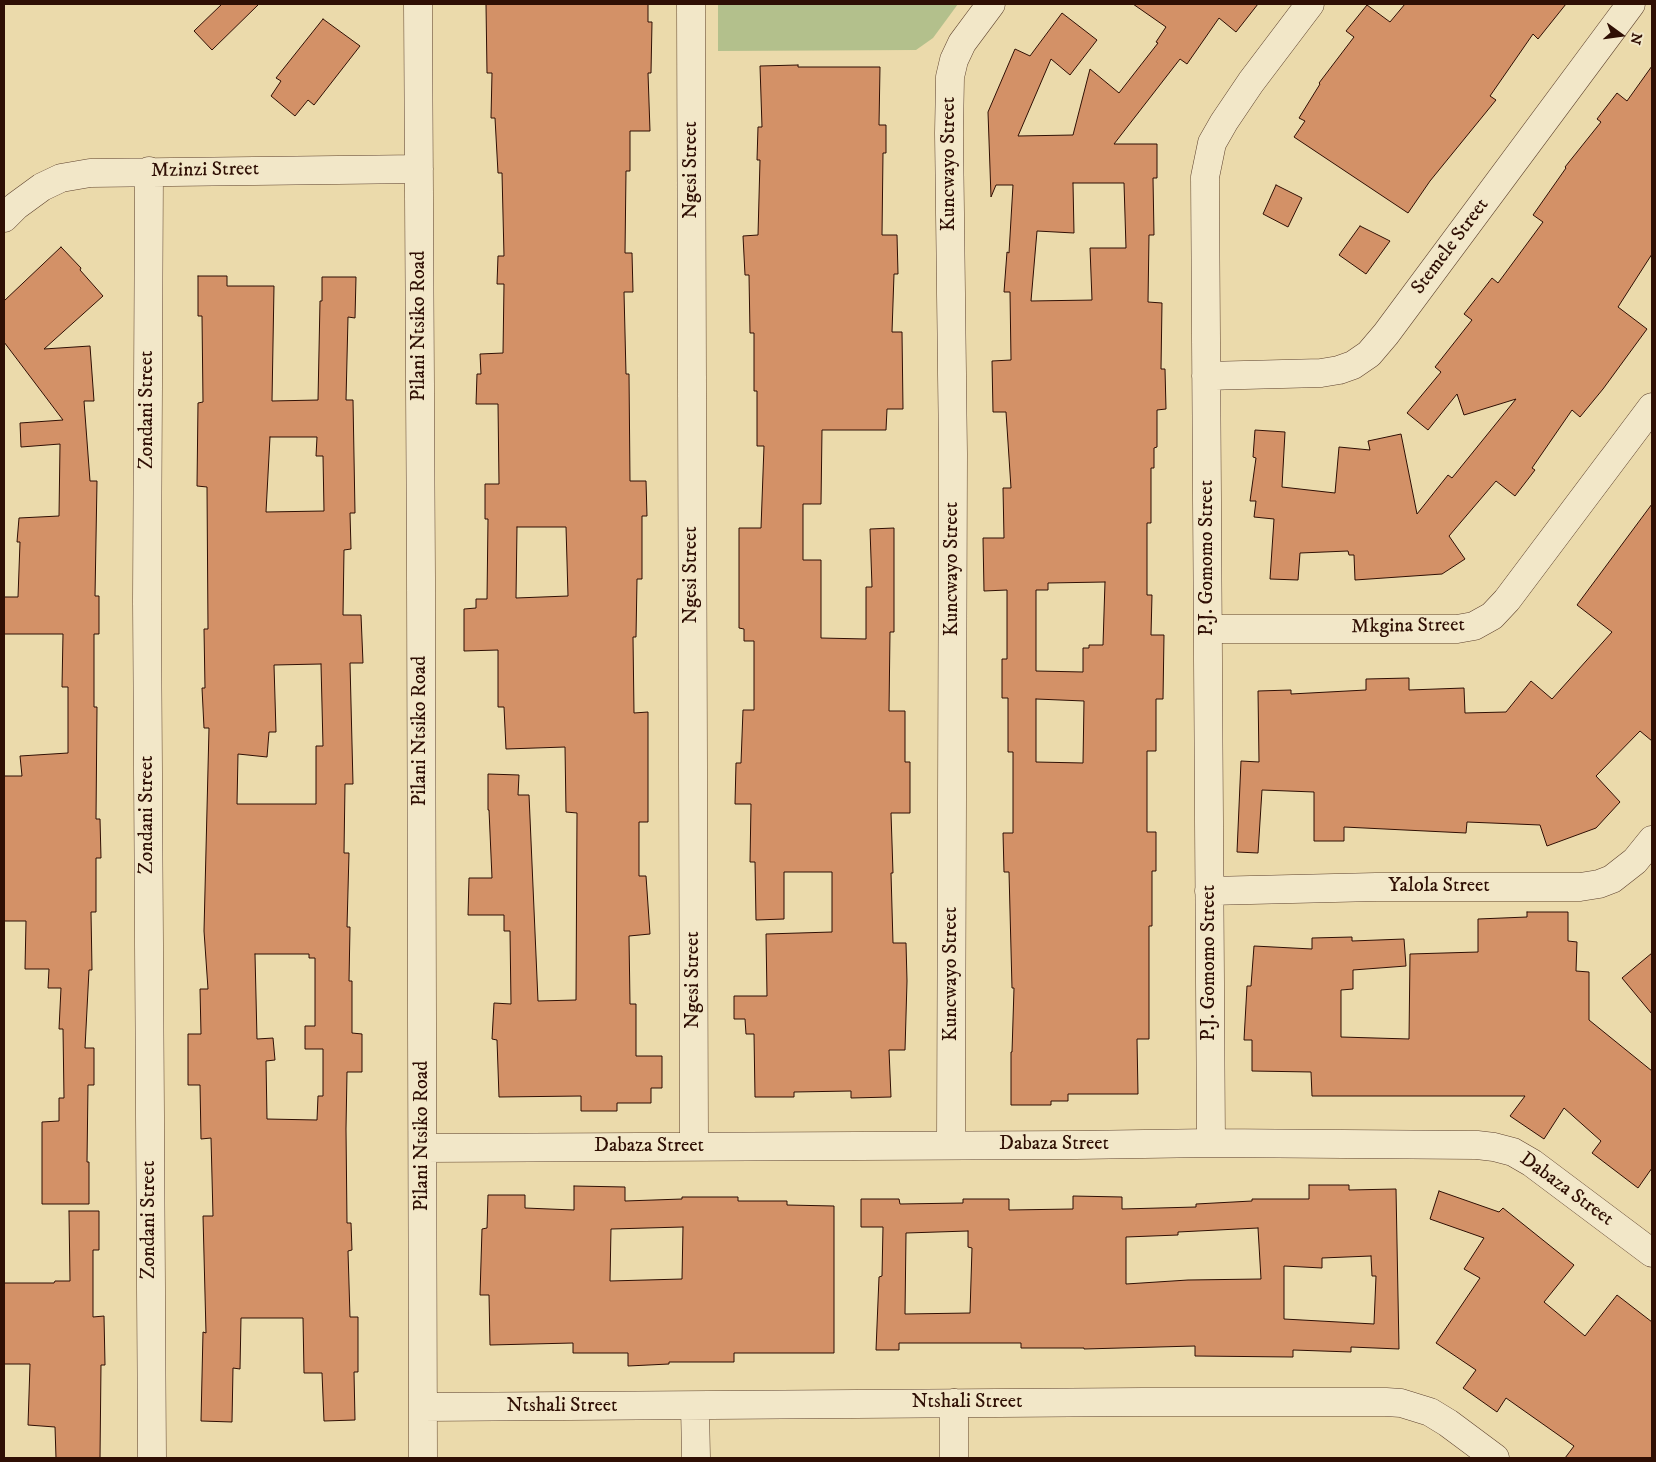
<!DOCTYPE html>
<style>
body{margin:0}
#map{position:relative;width:1656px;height:1462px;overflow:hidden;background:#ebdaab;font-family:"IM FELL DW Pica",serif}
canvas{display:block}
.frame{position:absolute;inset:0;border:5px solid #2f0f04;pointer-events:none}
.north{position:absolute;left:1596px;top:10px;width:50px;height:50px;-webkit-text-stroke:4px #f2e7c8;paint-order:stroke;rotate:104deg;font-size:14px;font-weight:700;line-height:20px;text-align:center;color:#2f0f04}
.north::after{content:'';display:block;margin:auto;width:18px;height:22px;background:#2f0f04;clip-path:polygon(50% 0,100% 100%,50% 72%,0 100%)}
</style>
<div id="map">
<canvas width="1656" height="1462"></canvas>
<div class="frame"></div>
<div class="north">N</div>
</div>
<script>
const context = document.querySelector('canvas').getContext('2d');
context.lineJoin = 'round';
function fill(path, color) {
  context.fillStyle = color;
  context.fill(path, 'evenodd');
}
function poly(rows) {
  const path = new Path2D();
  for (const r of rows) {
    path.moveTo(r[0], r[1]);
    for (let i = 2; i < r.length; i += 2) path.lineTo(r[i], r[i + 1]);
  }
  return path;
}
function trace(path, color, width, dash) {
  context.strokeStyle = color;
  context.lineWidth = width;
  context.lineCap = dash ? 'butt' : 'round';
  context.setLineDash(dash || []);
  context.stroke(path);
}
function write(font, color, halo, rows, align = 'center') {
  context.font = font + ' "IM FELL DW Pica",serif';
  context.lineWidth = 4;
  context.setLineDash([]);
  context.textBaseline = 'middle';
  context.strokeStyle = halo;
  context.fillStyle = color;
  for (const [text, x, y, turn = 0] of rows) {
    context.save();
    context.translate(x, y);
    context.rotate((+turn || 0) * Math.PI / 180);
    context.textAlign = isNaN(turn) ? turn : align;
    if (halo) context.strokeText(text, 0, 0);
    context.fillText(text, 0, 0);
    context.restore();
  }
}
const green = poly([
 [718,4,958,4,933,38,916,50,718,51]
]);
const building = poly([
 [222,4,259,4,212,50,194,31,222,4],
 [486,4,648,4,648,22,652,22,651,73,648,73,650,131,630,131,630,171,626,171,625,253,632,253,633,292,624,292,626,374,629,374,630,481,646,481,647,516,642,516,642,579,637,579,636,637,633,637,634,713,648,712,648,822,639,822,639,876,646,876,650,934,629,936,630,1004,636,1004,636,1056,662,1056,662,1088,651,1088,651,1103,617,1103,617,1111,581,1111,581,1096,499,1097,497,1040,492,1039,494,1003,511,1004,510,931,504,931,504,915,468,915,469,878,492,878,489,810,488,810,488,774,519,775,518,795,529,795,538,1001,576,1000,577,813,566,812,565,747,506,749,504,707,498,707,498,650,464,651,464,609,476,608,476,599,487,599,488,519,485,519,485,484,499,484,498,404,476,404,477,374,481,374,480,354,503,353,504,284,497,284,498,256,504,256,502,173,498,173,495,118,491,118,492,73,487,73,486,4],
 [517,527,566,527,568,596,516,598,517,527],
 [1133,4,1258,4,1236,32,1219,18,1187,64,1180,59,1114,144,1157,144,1157,178,1153,178,1154,235,1149,235,1148,302,1162,303,1161,369,1165,369,1166,409,1157,410,1157,447,1154,448,1154,468,1151,468,1151,523,1147,523,1147,595,1152,595,1151,635,1164,635,1163,699,1156,699,1156,751,1147,751,1147,832,1156,832,1156,871,1152,871,1152,926,1149,926,1149,1039,1137,1039,1138,1094,1068,1094,1068,1101,1051,1101,1051,1105,1011,1105,1011,1052,1012,1052,1014,988,1012,988,1009,872,1004,872,1003,833,1013,833,1013,752,1008,752,1008,698,1002,698,1002,659,1007,659,1007,590,984,591,983,538,1004,538,1003,488,1011,488,1006,412,993,412,992,361,1011,360,1010,292,1004,292,1007,252,1009,253,1013,185,996,185,991,197,988,112,1015,49,1030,56,1062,13,1097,40,1070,75,1051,59,1018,136,1073,135,1090,69,1119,93,1158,43,1156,42,1166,27,1133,4],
 [1073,183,1124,183,1126,248,1090,248,1092,300,1031,301,1037,231,1074,233,1073,183],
 [1105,582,1103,645,1089,645,1089,648,1083,648,1083,672,1036,671,1036,590,1048,590,1048,583,1105,582],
 [1036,699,1084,701,1083,763,1036,762,1036,699],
 [1405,4,1566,4,1538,39,1533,34,1490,96,1496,100,1430,181,1408,213,1294,137,1305,121,1299,118,1320,84,1319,83,1354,37,1346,31,1367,5,1390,22,1405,4],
 [323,19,360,46,314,105,308,100,295,116,271,96,281,81,276,78,323,19],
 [798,65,798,67,880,67,879,125,886,125,886,153,883,153,882,235,897,235,898,274,894,274,892,332,902,332,903,409,887,409,886,430,822,430,821,504,803,504,803,560,821,560,821,638,866,639,866,587,872,587,870,529,894,528,894,632,890,632,889,711,905,711,905,762,910,762,910,813,891,813,893,873,891,873,893,943,906,943,907,981,905,1050,889,1050,891,1097,851,1098,851,1091,794,1092,794,1097,755,1097,754,1034,746,1034,745,1019,734,1019,734,996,767,996,766,934,832,932,832,872,784,872,784,919,756,920,755,862,750,862,751,804,735,804,736,763,741,763,743,710,754,710,754,641,744,641,744,629,739,628,739,528,761,528,764,446,757,446,757,391,754,391,754,333,750,333,749,275,745,275,743,236,758,235,760,160,757,160,758,127,762,127,760,66,798,65],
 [1652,66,1652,254,1618,307,1647,329,1603,389,1580,417,1572,410,1532,468,1535,470,1515,496,1496,481,1449,536,1465,559,1442,574,1355,580,1354,555,1349,555,1348,551,1300,553,1298,580,1270,579,1274,519,1254,517,1256,501,1250,501,1256,458,1253,457,1255,430,1285,432,1282,487,1335,493,1339,447,1370,450,1368,441,1401,434,1417,514,1448,475,1452,478,1516,399,1464,415,1457,394,1428,430,1407,413,1441,372,1435,367,1472,320,1464,314,1492,278,1498,283,1543,222,1533,215,1566,168,1565,167,1601,122,1597,119,1617,93,1627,101,1652,66],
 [1276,185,1302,198,1288,227,1263,214,1276,185],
 [1360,226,1390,241,1366,274,1339,255,1360,226],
 [61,247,81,268,80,270,103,296,44,349,90,346,94,401,84,401,90,481,97,481,95,596,99,596,99,634,94,634,94,707,97,707,96,819,100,819,101,858,96,858,96,912,91,912,92,970,89,970,85,1048,94,1048,94,1085,88,1085,87,1162,89,1162,89,1204,42,1204,42,1122,59,1121,59,1098,64,1098,63,1029,59,1029,61,988,48,988,49,969,25,969,26,921,4,921,4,776,22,776,20,756,68,753,68,687,62,687,63,634,4,634,4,597,18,597,20,542,17,542,19,518,59,516,60,444,21,447,20,423,63,420,4,342,4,301,61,247],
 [198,276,227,276,227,286,274,286,272,401,318,400,320,301,322,301,322,277,356,277,355,318,348,317,346,400,353,400,355,513,350,513,351,549,344,550,343,615,361,615,363,663,350,663,353,784,345,784,344,853,349,853,347,927,350,927,349,981,352,981,352,1033,362,1034,362,1072,347,1072,346,1129,347,1223,351,1223,352,1250,348,1251,350,1317,358,1317,358,1372,354,1372,355,1420,324,1421,322,1373,304,1373,303,1318,241,1318,240,1369,233,1368,232,1422,201,1421,203,1332,206,1333,203,1216,213,1216,211,1138,201,1139,200,1085,188,1085,188,1034,201,1034,200,989,208,989,204,931,209,728,204,728,202,688,205,688,204,629,208,629,207,487,197,486,198,403,203,402,202,316,198,316,198,276],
 [270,437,317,437,316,456,323,456,324,511,266,512,270,437],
 [321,664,323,746,316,746,316,804,237,804,238,754,267,757,269,732,276,732,274,665,321,664],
 [255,954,309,954,309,958,315,958,315,1026,305,1026,305,1049,323,1049,323,1096,318,1096,317,1120,267,1119,266,1061,275,1060,273,1038,257,1039,255,954],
 [1652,504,1652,741,1640,731,1596,776,1620,802,1596,828,1547,846,1540,825,1467,822,1466,833,1344,827,1344,841,1314,841,1314,792,1262,790,1258,853,1237,852,1241,761,1259,762,1258,691,1291,690,1291,694,1366,690,1366,679,1409,678,1409,690,1464,688,1465,713,1506,712,1531,681,1552,699,1612,632,1577,605,1652,504],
 [1527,912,1568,912,1568,941,1577,942,1576,971,1589,972,1589,1020,1652,1071,1652,1168,1638,1188,1592,1153,1601,1141,1564,1108,1544,1139,1510,1116,1525,1096,1312,1096,1311,1072,1252,1071,1252,1040,1244,1040,1247,986,1251,986,1254,946,1312,949,1312,938,1352,937,1352,941,1404,939,1406,966,1353,970,1353,989,1341,990,1341,1037,1409,1039,1410,954,1478,952,1478,919,1527,917,1527,912],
 [1652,953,1652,1014,1622,978,1652,953],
 [1309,1185,1349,1185,1349,1190,1396,1189,1399,1349,1351,1347,1351,1352,1293,1350,1293,1357,1195,1356,1195,1346,1084,1349,1084,1348,1021,1348,1021,1343,899,1343,899,1350,876,1350,879,1277,882,1276,883,1227,861,1227,861,1199,899,1199,900,1204,963,1203,963,1199,1009,1199,1009,1210,1073,1209,1073,1196,1122,1197,1122,1209,1196,1207,1196,1204,1252,1201,1252,1199,1309,1199,1309,1185],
 [1258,1228,1261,1279,1188,1280,1126,1284,1126,1237,1178,1235,1178,1232,1258,1228],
 [968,1231,968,1247,972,1248,970,1313,905,1314,906,1233,968,1231],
 [1371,1256,1372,1276,1376,1276,1374,1324,1284,1319,1284,1266,1322,1268,1322,1258,1371,1256],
 [574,1186,625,1187,625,1201,682,1199,682,1197,738,1197,738,1201,787,1201,787,1205,834,1206,834,1353,734,1353,734,1362,669,1362,669,1364,628,1366,628,1353,573,1353,573,1343,490,1345,489,1295,480,1295,482,1229,487,1228,488,1195,525,1195,525,1208,574,1210,574,1186],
 [683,1227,682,1279,610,1281,611,1229,683,1227],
 [1439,1191,1499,1212,1503,1208,1574,1265,1544,1302,1585,1336,1617,1295,1652,1322,1652,1458,1565,1458,1574,1446,1506,1398,1497,1412,1463,1388,1476,1370,1436,1343,1480,1278,1464,1269,1484,1238,1430,1219,1439,1191],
 [69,1211,99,1211,99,1250,93,1250,93,1317,104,1316,105,1365,101,1365,100,1458,56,1458,55,1427,28,1425,30,1364,4,1364,4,1283,54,1283,55,1281,70,1281,69,1211]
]);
const minor = poly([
 [418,4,421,577,423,1458],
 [691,4,694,1146],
 [149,171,147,600,152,1458],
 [4,218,16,206,42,187,61,178,90,173,419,169],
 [1206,376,1321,373,1339,370,1353,365,1369,354,1386,334,1631,4],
 [1209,629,1457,629,1474,626,1492,616,1507,600,1652,407],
 [1209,891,1376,887,1580,887,1599,884,1612,879,1635,861,1652,840],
 [1211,1143,1205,177,1212,143,1224,122,1251,82,1310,4],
 [951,1145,953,454,949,133,950,77,954,60,962,43,991,4],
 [423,1148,1076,1145,1211,1143,1477,1145,1494,1147,1513,1152,1532,1163,1652,1253],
 [954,1403,954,1458],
 [695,1406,696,1458],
 [423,1407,1142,1402,1386,1402,1401,1403,1430,1412,1448,1423,1495,1458]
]);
const streetNames = [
 ["Kuncwayo Street",950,164,-90],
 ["Ngesi Street",692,170,-90],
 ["Mzinzi Street",205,171,-1],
 ["Stemele Street",1451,247,-53],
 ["Pilani Ntsiko Road",420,326,-90],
 ["Zondani Street",148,410,-90],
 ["P.J. Gomomo Street",1208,558,-90],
 ["Kuncwayo Street",953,569,-90],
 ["Ngesi Street",692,575,-90],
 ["Mkgina Street",1408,627,-1],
 ["Pilani Ntsiko Road",421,731,-90],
 ["Zondani Street",148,815,-90],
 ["Yalola Street",1439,887],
 ["P.J. Gomomo Street",1210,963,-90],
 ["Kuncwayo Street",952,974,-90],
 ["Ngesi Street",694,980,-90],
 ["Pilani Ntsiko Road",423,1136,-90],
 ["Dabaza Street",1054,1145],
 ["Dabaza Street",649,1147],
 ["Dabaza Street",1566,1190,36],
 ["Zondani Street",150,1220,-90],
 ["Ntshali Street",967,1403],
 ["Ntshali Street",562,1407]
];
fill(green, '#b3c08c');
fill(building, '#d39167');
trace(building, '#2f0f04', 1);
trace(minor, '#5e422e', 29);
trace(minor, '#f2e7c8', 28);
write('20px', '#2f0f04', '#f2e7c8', streetNames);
</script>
